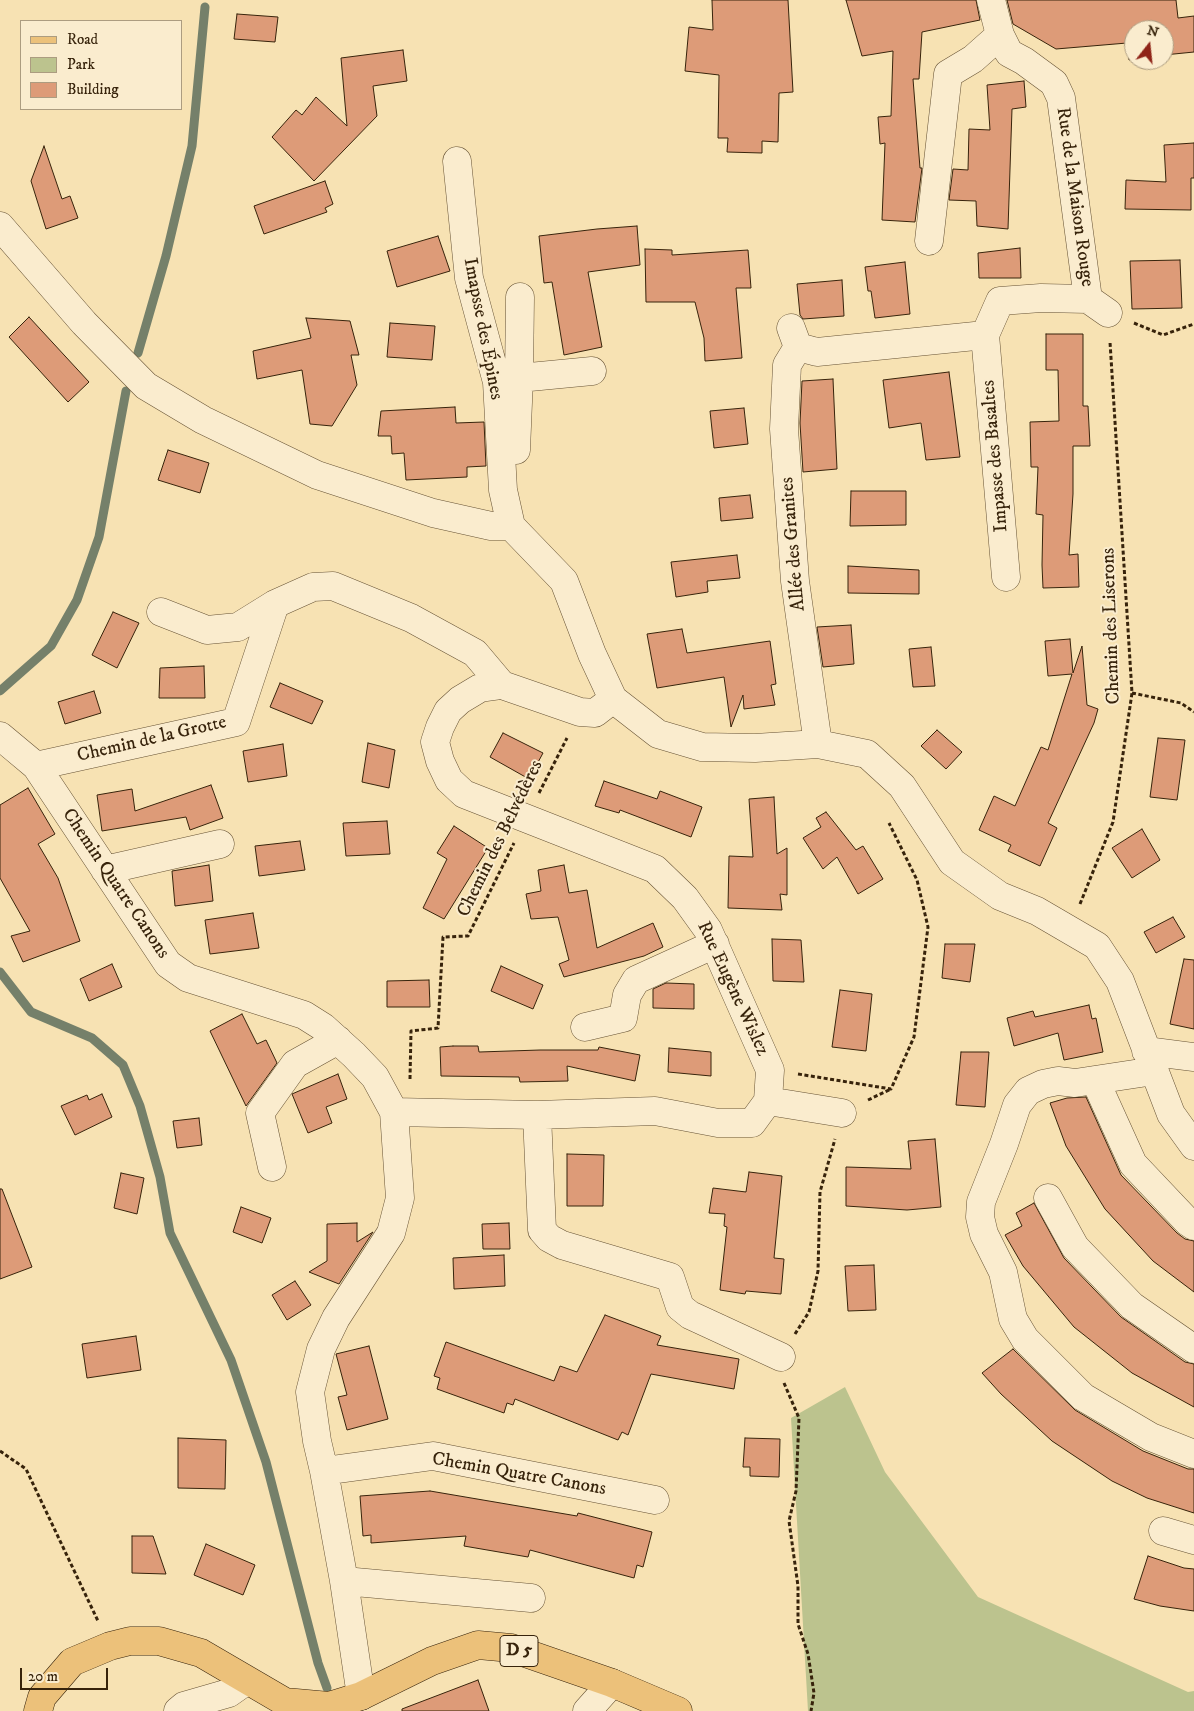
<!DOCTYPE html>
<meta charset="utf-8">
<style>
body{margin:0}
#map{position:relative;width:1194px;height:1711px;overflow:hidden;background:#f7e2b3;font-family:"IM FELL DW Pica",serif}
canvas{display:block}
.legend{position:absolute;left:20px;top:20px;width:162px;height:90px;box-sizing:border-box;background:#faecce;border:1px solid #ac9c80;margin:0;padding:6px 9px;list-style:none;font-size:15px;color:#37230b}
.legend li{display:flex;align-items:center;gap:10px;height:25px}
.legend b{width:25px;border:1px solid #ac9c80}
.north{position:absolute;left:1124px;top:20px;width:50px;height:50px;box-sizing:border-box;background:#faecce;border:1px solid #ac9c80;border-radius:50%;rotate:16deg;font-size:14px;font-weight:700;line-height:20px;text-align:center;color:#37230b}
.north::after{content:'';display:block;margin:auto;width:18px;height:22px;background:#8f2418;clip-path:polygon(50% 0,100% 100%,50% 72%,0 100%)}
.scale{position:absolute;left:20px;top:1668px;width:88px;height:22px;box-sizing:border-box;border:2px solid #37230b;border-top:0;padding-left:6px;font-size:15px;line-height:18px;white-space:nowrap;color:#37230b;-webkit-text-stroke:4px #faecce;paint-order:stroke}
</style>
<div id="map">
<canvas width="1194" height="1711"></canvas>
<ul class="legend">
<li><b style="height:6px;background:#ecc17a"></b>Road</li>
<li><b style="height:14px;background:#bcc38e"></b>Park</li>
<li><b style="height:14px;background:#dd9b78"></b>Building</li>
</ul>
<div class="north">N</div>
<div class="scale">20 m</div>
</div>
<script>
const context = document.querySelector('canvas').getContext('2d');
context.lineJoin = 'round';
function fill(path, color) {
  context.fillStyle = color;
  context.fill(path, 'evenodd');
}
function poly(rows) {
  const path = new Path2D();
  for (const r of rows) {
    path.moveTo(r[0], r[1]);
    for (let i = 2; i < r.length; i += 2) path.lineTo(r[i], r[i + 1]);
  }
  return path;
}
function trace(path, color, width, dash) {
  context.strokeStyle = color;
  context.lineWidth = width;
  context.lineCap = dash ? 'butt' : 'round';
  context.setLineDash(dash || []);
  context.stroke(path);
}
function write(font, color, halo, rows, align = 'center') {
  context.font = font + ' "IM FELL DW Pica",serif';
  context.lineWidth = 4;
  context.setLineDash([]);
  context.textBaseline = 'middle';
  context.strokeStyle = halo;
  context.fillStyle = color;
  for (const [text, x, y, turn = 0] of rows) {
    context.save();
    context.translate(x, y);
    context.rotate((+turn || 0) * Math.PI / 180);
    context.textAlign = isNaN(turn) ? turn : align;
    if (halo) context.strokeText(text, 0, 0);
    context.fillText(text, 0, 0);
    context.restore();
  }
}
const green = poly([
 [845,1387,885,1472,978,1597,1188,1692,1194,1691,1194,1711,808,1711,791,1418]
]);
const stream = poly([
 [138,353,166,256,192,146,205,7],
 [0,691,51,646,77,600,99,537,126,391],
 [0,972,31,1012,92,1038,123,1065,140,1106,160,1177,170,1233,231,1360,266,1462,318,1663,327,1688]
]);
const building = poly([
 [712,0,788,0,793,92,779,93,778,142,762,141,762,153,727,152,728,138,718,138,719,75,685,71,689,27,713,30,712,0],
 [846,0,976,0,980,20,922,32,919,79,913,79,920,168,922,168,915,222,882,220,885,143,880,144,878,117,891,116,893,51,862,56,846,0],
 [1007,0,1176,0,1178,18,1194,16,1194,52,1164,55,1164,30,1134,30,1134,59,1129,60,1127,43,1056,49,1013,24,1007,0],
 [237,14,278,17,275,42,234,39,237,14],
 [403,50,407,81,373,86,377,116,314,181,272,137,296,110,302,115,316,97,347,126,341,58,403,50],
 [1024,81,1026,107,1012,109,1008,229,977,226,976,201,949,200,953,169,968,170,969,129,990,130,987,85,1024,81],
 [1194,143,1194,178,1191,178,1191,210,1125,209,1126,180,1166,182,1164,145,1194,143],
 [44,146,62,199,70,196,78,218,46,229,31,181,44,146],
 [325,181,333,204,325,208,327,212,264,234,254,206,325,181],
 [637,226,640,265,588,272,602,347,564,355,552,282,544,283,539,236,597,229,637,226],
 [438,236,450,271,397,287,387,251,438,236],
 [1020,248,1021,278,979,278,978,253,1020,248],
 [645,249,672,250,672,255,748,250,751,288,736,288,742,358,705,361,704,338,695,302,646,302,645,249],
 [1180,260,1182,308,1132,309,1130,261,1180,260],
 [905,262,910,314,875,318,871,291,868,291,865,267,905,262],
 [842,280,844,316,803,319,800,315,797,284,842,280],
 [29,317,89,382,68,402,9,337,29,317],
 [306,318,350,321,359,355,351,355,357,385,332,426,310,424,302,370,257,379,253,351,311,338,306,318],
 [390,323,435,326,432,360,387,357,390,323],
 [1046,334,1083,334,1083,406,1088,406,1090,446,1073,446,1073,494,1069,555,1078,554,1079,587,1043,588,1042,565,1043,515,1036,514,1038,467,1031,467,1030,422,1059,421,1058,370,1046,370,1046,334],
 [949,372,960,457,926,460,921,423,889,428,883,380,949,372],
 [833,379,837,469,803,472,800,423,802,381,833,379],
 [455,407,456,423,484,422,486,466,467,467,467,477,406,480,404,453,392,454,391,436,378,436,381,411,455,407],
 [744,408,748,444,714,448,710,411,744,408],
 [168,450,209,463,200,493,158,480,168,450],
 [851,491,906,491,906,525,850,526,851,491],
 [750,495,753,518,721,521,719,498,750,495],
 [737,555,740,578,707,581,708,592,676,597,671,562,737,555],
 [848,566,919,570,919,594,848,593,848,566],
 [113,612,139,623,117,668,92,655,113,612],
 [851,625,854,664,823,667,817,627,851,625],
 [682,629,687,653,770,641,776,684,771,685,775,705,744,709,743,695,731,727,724,677,657,688,647,634,682,629],
 [1070,639,1073,673,1082,646,1087,705,1098,709,1094,723,1048,823,1057,828,1040,866,1008,851,1011,845,979,830,994,796,1015,806,1041,747,1048,750,1072,674,1048,676,1045,641,1070,639],
 [931,647,935,686,913,687,909,649,931,647],
 [204,666,205,698,159,698,160,668,204,666],
 [280,683,323,701,312,724,270,707,280,683],
 [94,691,101,713,65,724,58,702,94,691],
 [937,730,962,752,946,769,921,746,937,730],
 [503,733,543,753,529,779,490,757,503,733],
 [1158,738,1185,740,1177,800,1150,797,1158,738],
 [368,743,395,750,389,788,362,782,368,743],
 [283,744,287,776,248,782,243,751,283,744],
 [604,781,657,799,660,791,702,807,691,837,620,810,619,813,595,806,604,781],
 [211,785,223,818,190,830,186,817,102,831,97,795,132,789,135,811,211,785],
 [28,788,55,834,38,844,58,878,80,941,23,962,11,936,30,931,0,878,0,805,28,788],
 [774,797,777,854,787,848,787,895,780,894,782,910,728,908,729,856,753,857,749,799,774,797],
 [826,812,856,850,863,846,883,879,858,894,837,857,823,869,803,838,821,827,816,818,826,812],
 [387,821,390,854,346,856,343,823,387,821],
 [454,826,488,848,444,919,423,908,447,859,437,853,454,826],
 [1142,829,1160,860,1132,878,1112,848,1142,829],
 [300,841,305,870,259,876,255,846,300,841],
 [209,865,213,901,175,906,172,871,209,865],
 [564,865,569,893,587,890,597,948,653,923,663,947,644,956,564,977,559,964,569,960,558,917,531,919,526,894,541,891,538,870,564,865],
 [253,913,259,948,210,954,205,920,253,913],
 [1173,917,1185,937,1156,953,1144,932,1173,917],
 [772,939,801,940,804,982,773,981,772,939],
 [945,944,975,944,970,982,942,978,945,944],
 [1184,959,1194,960,1194,1029,1170,1024,1184,959],
 [112,964,122,987,89,1001,80,979,112,964],
 [501,966,543,985,533,1009,491,991,501,966],
 [429,980,430,1007,387,1007,387,981,429,980],
 [666,983,694,984,694,1009,653,1008,653,989,666,983],
 [840,990,872,994,866,1051,832,1047,840,990],
 [1089,1005,1092,1019,1096,1018,1103,1052,1064,1060,1058,1033,1014,1046,1007,1018,1033,1011,1035,1017,1089,1005],
 [242,1014,257,1044,266,1040,277,1063,246,1106,210,1031,242,1014],
 [453,1046,478,1046,479,1052,540,1050,598,1050,599,1047,640,1055,635,1081,567,1066,568,1081,520,1082,519,1077,441,1076,440,1047,453,1046],
 [669,1048,711,1052,711,1076,668,1072,669,1048],
 [961,1052,989,1052,985,1107,956,1105,961,1052],
 [338,1074,347,1099,326,1107,332,1123,308,1133,292,1094,338,1074],
 [102,1094,112,1117,75,1135,61,1106,87,1095,89,1100,102,1094],
 [1086,1097,1121,1175,1177,1233,1185,1239,1194,1241,1194,1292,1153,1261,1105,1209,1066,1146,1050,1103,1067,1098,1086,1097],
 [199,1118,202,1145,177,1148,173,1121,199,1118],
 [935,1139,941,1207,907,1210,846,1206,846,1167,911,1169,908,1141,935,1139],
 [567,1154,604,1155,603,1206,567,1206,567,1154],
 [749,1172,782,1176,774,1258,784,1259,781,1294,746,1291,745,1294,720,1290,727,1227,724,1226,725,1214,709,1213,713,1188,746,1192,749,1172],
 [121,1173,144,1178,137,1214,114,1208,121,1173],
 [0,1189,2,1189,32,1267,0,1279,0,1189],
 [1034,1203,1064,1258,1121,1317,1185,1362,1194,1364,1194,1407,1132,1373,1074,1327,1023,1266,1005,1235,1022,1226,1016,1213,1034,1203],
 [241,1207,271,1218,262,1243,233,1232,241,1207],
 [357,1223,357,1242,373,1232,339,1284,309,1272,327,1261,327,1224,357,1223],
 [509,1223,510,1249,483,1249,482,1224,509,1223],
 [504,1255,505,1286,454,1289,453,1258,504,1255],
 [874,1265,876,1310,848,1311,845,1266,874,1265],
 [295,1281,311,1305,287,1320,272,1295,295,1281],
 [605,1315,661,1336,657,1345,739,1359,734,1389,651,1374,628,1435,622,1432,618,1440,515,1399,513,1405,507,1403,504,1413,437,1389,440,1378,434,1376,446,1342,554,1381,560,1366,577,1372,605,1315],
 [136,1336,141,1370,87,1378,82,1344,136,1336],
 [369,1346,388,1419,347,1430,338,1397,347,1395,336,1354,369,1346],
 [1013,1349,1075,1410,1143,1451,1188,1469,1194,1469,1194,1513,1147,1498,1112,1481,1052,1441,1001,1394,982,1373,1013,1349],
 [178,1438,226,1440,225,1489,178,1488,178,1438],
 [745,1438,780,1439,779,1477,750,1476,750,1467,743,1467,745,1438],
 [430,1491,577,1516,578,1513,652,1532,643,1567,637,1565,634,1578,530,1550,528,1557,464,1546,466,1536,371,1543,371,1535,363,1536,360,1496,430,1491],
 [132,1536,153,1536,166,1574,132,1573,132,1536],
 [206,1544,255,1565,243,1595,194,1575,206,1544],
 [1148,1556,1184,1568,1194,1569,1194,1611,1160,1606,1134,1599,1148,1556],
 [478,1680,489,1711,402,1711,402,1709,478,1680]
]);
const path = poly([
 [1134,323,1163,335,1194,324],
 [1132,693,1181,703,1194,712],
 [539,793,567,738],
 [1080,904,1113,822,1132,693,1110,342],
 [798,1074,891,1089,914,1037,928,927,917,880,889,823],
 [410,1079,411,1031,438,1028,443,937,468,936,514,843],
 [868,1100,891,1089],
 [795,1334,809,1312,818,1271,820,1192,835,1139],
 [784,1383,799,1418,796,1491,789,1521,798,1586,798,1624,808,1654,814,1693,811,1711],
 [0,1451,26,1469,98,1621]
]);
const minor = poly([
 [457,161,469,278,497,382,503,490,511,526],
 [0,226,84,323,146,386,203,420,317,475,433,513,491,526,511,526,564,581,592,654,613,699,658,734,702,747,755,748,818,744,867,754,902,786,952,862,1000,896,1037,911,1097,946,1120,981,1171,1114,1194,1146],
 [929,241,948,74,973,59,1000,35],
 [1088,299,1108,313],
 [791,328,798,347,817,352,985,335,1000,301,1041,298,1088,299,1061,98,1054,83,1024,61,1009,53,1000,35,991,0],
 [985,335,1006,577],
 [798,347,787,365,784,429,795,581,818,744],
 [519,378,520,297],
 [516,450,519,378,592,371],
 [161,612,207,630,238,627,275,604,313,587,333,586,411,618,475,653,502,685],
 [0,736,36,766,168,964,188,978,304,1015,323,1027,354,1055,375,1077,394,1112,400,1198,391,1233,336,1318,321,1349,310,1392,317,1441,324,1471,344,1581,361,1696],
 [36,766,236,722,275,604],
 [105,870,220,844],
 [585,1027,623,1018,627,995,636,980,715,944],
 [1146,1051,1194,1057],
 [1154,1071,1075,1083,1058,1081,1043,1084,1028,1091,1017,1105,1004,1144,981,1202,980,1217,984,1234,1003,1272,1013,1319,1025,1339,1083,1397,1151,1437,1194,1454],
 [1095,1080,1133,1164,1188,1222,1194,1226],
 [768,1101,842,1113],
 [394,1112,537,1115,655,1111,718,1123,752,1123,768,1101,770,1070,708,930,685,898,655,869,464,794,449,780,440,761,435,742,440,727,448,711,460,700,480,688,502,685,580,712,595,713,613,699],
 [537,1115,542,1230,549,1238,562,1245,670,1277,680,1307,690,1315,781,1357],
 [272,1167,260,1113,295,1064,338,1040],
 [1048,1198,1075,1247,1132,1306,1194,1349],
 [324,1471,433,1456,655,1500],
 [1163,1531,1194,1540],
 [344,1581,531,1598],
 [178,1711,184,1706,229,1693,246,1681],
 [587,1711,612,1683]
]);
const major = poly([
 [38,1711,42,1697,72,1662,110,1646,130,1641,159,1641,201,1653,285,1702,329,1706,361,1696,432,1661,478,1645,511,1648,612,1683,678,1711]
]);
const shields = [
 [519,1651,38]
];
const shieldNames = [
 ["D 5",519,1651]
];
const streetNames = [
 ["Rue de la Maison Rouge",1074,197,82],
 ["Imapsse des Épines",482,329,79],
 ["Impasse des Basaltes",996,456,-95],
 ["Allée des Granites",794,544,-95],
 ["Chemin des Liserons",1112,626,-92],
 ["Chemin de la Grotte",152,740,-13],
 ["Chemin des Belvédères",501,839,-64],
 ["Chemin Quatre Canons",115,884,56],
 ["Rue Eugène Wislez",732,989,65],
 ["Chemin Quatre Canons",519,1475,10]
];
fill(green, '#bcc38e');
trace(stream, '#75806a', 9);
fill(building, '#dd9b78');
trace(building, '#37230b', 1);
trace(minor, '#675335', 29);
trace(major, '#37230b', 29);
trace(path, '#37230b', 3, [4, 2.5]);
trace(minor, '#faecce', 28);
trace(major, '#ecc17a', 28);
for (const [x, y, w] of shields) {
  const box = new Path2D();
  box.roundRect(x - w / 2, y - 15.5, w, 31, 4);
  context.fillStyle = '#faecce';
  context.fill(box);
  trace(box, '#37230b', 1);
}
write('bold 18px', '#37230b', null, shieldNames);
write('19px', '#37230b', '#faecce', streetNames);
</script>
